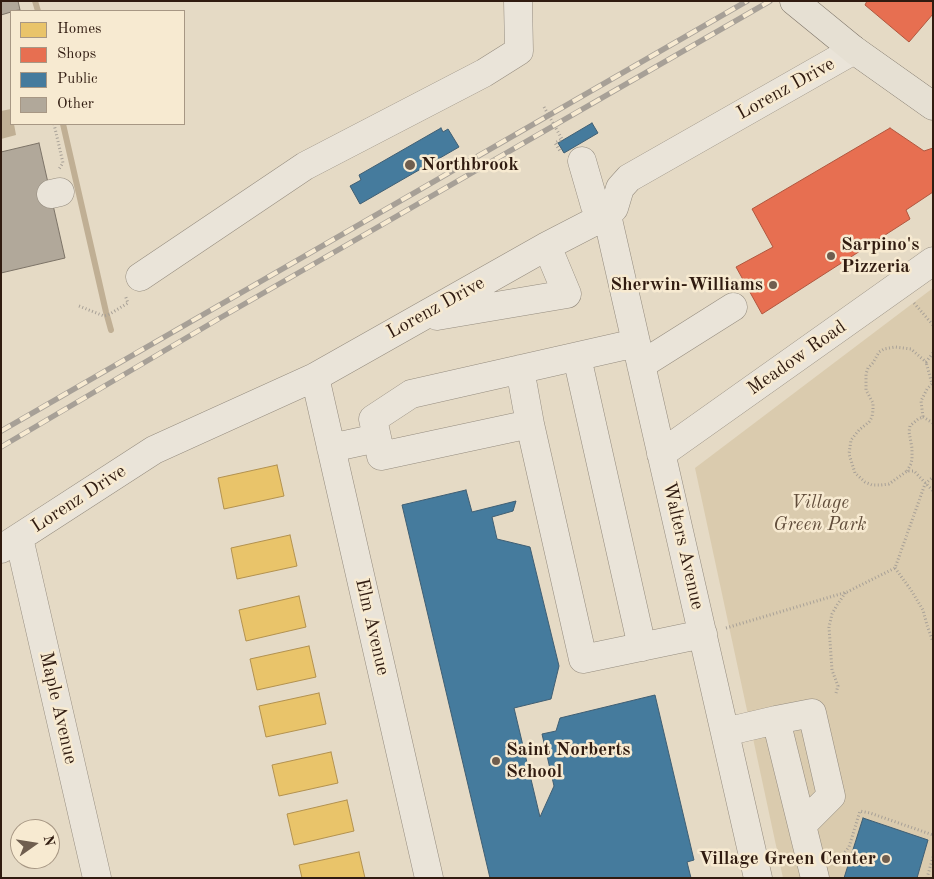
<!DOCTYPE html>
<style>
body{margin:0}
#map{position:relative;width:934px;height:879px;overflow:hidden;background:#e5dac5;font-family:"Old Standard TT",serif}
canvas{display:block}
.frame{position:absolute;inset:0;border:2px solid #301b10;pointer-events:none}
.legend{position:absolute;left:10px;top:10px;width:175px;height:115px;box-sizing:border-box;background:#f7ead1;border:1px solid #a79784;margin:0;padding:6px 9px;list-style:none;font-size:15px;color:#301b10}
.legend li{display:flex;align-items:center;gap:10px;height:25px}
.legend b{width:25px;border:1px solid #a79784}
.north{position:absolute;left:10px;top:819px;width:50px;height:50px;box-sizing:border-box;background:#f7ead1;border:1px solid #a79784;border-radius:50%;rotate:77deg;font-size:14px;font-weight:700;line-height:20px;text-align:center;color:#301b10}
.north::after{content:'';display:block;margin:auto;width:18px;height:22px;background:#6f5e4f;clip-path:polygon(50% 0,100% 100%,50% 72%,0 100%)}
</style>
<div id="map">
<canvas width="934" height="879"></canvas>
<div class="frame"></div>
<ul class="legend">
<li><b style="height:14px;background:#e9c46a"></b>Homes</li>
<li><b style="height:14px;background:#e76f51"></b>Shops</li>
<li><b style="height:14px;background:#457b9d"></b>Public</li>
<li><b style="height:14px;background:#b1a89a"></b>Other</li>
</ul>
<div class="north">N</div>
</div>
<script>
const context = document.querySelector('canvas').getContext('2d');
context.lineJoin = 'round';
function fill(path, color) {
  context.fillStyle = color;
  context.fill(path, 'evenodd');
}
function poly(rows) {
  const path = new Path2D();
  for (const r of rows) {
    path.moveTo(r[0], r[1]);
    for (let i = 2; i < r.length; i += 2) path.lineTo(r[i], r[i + 1]);
  }
  return path;
}
function trace(path, color, width, dash) {
  context.strokeStyle = color;
  context.lineWidth = width;
  context.lineCap = dash ? 'butt' : 'round';
  context.setLineDash(dash || []);
  context.stroke(path);
}
function write(font, color, halo, rows, align = 'center') {
  context.font = font + ' "Old Standard TT",serif';
  context.lineWidth = 5;
  context.setLineDash([]);
  context.textBaseline = 'middle';
  context.strokeStyle = halo;
  context.fillStyle = color;
  for (const [text, x, y, turn = 0] of rows) {
    context.save();
    context.translate(x, y);
    context.rotate((+turn || 0) * Math.PI / 180);
    context.textAlign = isNaN(turn) ? turn : align;
    if (halo) context.strokeText(text, 0, 0);
    context.fillText(text, 0, 0);
    context.restore();
  }
}
const green = poly([
 [933,288,933,878,783,878,695,468]
]);
const water = poly([
 [11,109,11,124,14,124,16,135,1,139,1,111]
]);
const homes = poly([
 [277,465,284,496,224,509,218,478,277,465],
 [290,535,297,566,237,579,231,548,290,535],
 [299,596,306,627,246,641,239,610,299,596],
 [309,646,316,677,257,690,250,659,309,646],
 [319,693,326,724,266,737,259,706,319,693],
 [331,752,338,783,279,796,272,765,331,752],
 [347,800,354,831,294,845,287,814,347,800],
 [359,852,365,878,302,878,299,865,359,852]
]);
const shops = poly([
 [867,1,933,1,933,14,909,42,865,5,867,1],
 [890,128,924,151,933,148,933,192,906,210,910,219,762,314,736,267,773,247,752,209,890,128]
]);
const public = poly([
 [592,123,598,133,564,153,558,143,592,123],
 [441,128,443,132,448,129,459,147,360,204,350,186,361,180,359,175,441,128],
 [466,490,472,512,516,501,513,511,492,517,497,539,530,547,559,666,551,699,514,708,540,817,554,786,542,734,556,731,560,718,655,695,694,860,687,862,691,878,490,878,402,505,466,490],
 [863,818,928,840,917,878,844,878,863,818]
]);
const stream = poly([
 [35,1,38,11],
 [63,124,106,312,111,330]
]);
const building = poly([
 [1,1,18,1,20,10,11,11,11,12,1,15,1,1],
 [39,143,65,258,1,273,1,152,39,143]
]);
const path = poly([
 [544,107,562,139,555,143,560,151],
 [54,124,63,163,59,169],
 [914,303,933,325],
 [79,306,104,316,108,315,128,303,125,295],
 [933,353,926,362,911,349,895,347,884,349,879,352,873,363,868,368,866,374,866,390,873,403,873,410,872,417,869,422,859,430,851,440,849,454,855,473,865,482,872,485,881,485,889,484,907,471,914,471,933,491],
 [923,417,933,423],
 [907,471,911,464,912,459,912,448,909,432,910,426,918,419,923,417,921,401,927,389,932,384,926,362],
 [895,568,911,590,923,610,927,625,933,642],
 [726,628,847,592,895,568,925,484,933,477],
 [836,693,838,686,832,670,829,627,832,614,837,605,846,592],
 [836,863,849,847,860,811,870,813,933,835],
 [927,878,933,857]
]);
const minor = poly([
 [582,161,595,206,607,215],
 [51,194,60,192],
 [607,215,758,878],
 [140,277,305,166,484,73,519,51,518,1],
 [437,316,567,294,547,246],
 [636,343,411,394,373,419,381,456,530,424,583,659,703,634],
 [577,357,642,647],
 [641,365,733,307],
 [520,369,530,424],
 [315,377,429,878],
 [331,448,377,438],
 [661,454,933,261],
 [19,538,97,878],
 [1,549,154,450,315,377,547,246,607,215,614,208,620,188,629,178,854,50],
 [776,720,812,713,831,796,802,825],
 [725,732,776,720,815,878]
]);
const major = poly([
 [794,1,854,50,933,106]
]);
const rail = poly([
 [1,431,747,1],
 [1,447,220,318,770,1]
]);
const markers = [
 [410,165,6,"#6f5e4f"],
 [831,256,5,"#6f5e4f"],
 [773,285,5,"#6f5e4f"],
 [496,761,5,"#6f5e4f"],
 [886,859,5,"#6f5e4f"]
];
const streetNames = [
 ["Lorenz Drive",786,89,-29],
 ["Lorenz Drive",436,308,-29],
 ["Meadow Road",797,358,-35],
 ["Lorenz Drive",79,499,-33],
 ["Walters Avenue",683,546,77],
 ["Elm Avenue",372,627,77],
 ["Maple Avenue",58,708,77]
];
const poiNames = [
 ["Northbrook",421,165],
 ["Sarpino's",841,245],
 ["Pizzeria",841,267],
 ["Sherwin-Williams",763,285,"right"],
 ["Saint Norberts",506,750],
 ["School",506,772],
 ["Village Green Center",876,859,"right"]
];
const parkNames = [
 ["Village",820,503],
 ["Green Park",820,525]
];
fill(green, '#dacbae');
fill(water, '#c0af94');
fill(homes, '#e9c46a');
trace(homes, '#b2914f', 1);
fill(shops, '#e76f51');
trace(shops, '#b0563e', 1);
fill(public, '#457b9d');
trace(public, '#3f5e73', 1);
trace(stream, '#c0af94', 6);
fill(building, '#b1a89a');
trace(building, '#7c7367', 1);
trace(minor, '#958c7f', 29);
trace(major, '#7c7367', 29);
trace(path, '#a7a097', 3, [1, 2.5]);
trace(minor, '#eae4d9', 28);
trace(major, '#e6e0d3', 28);
trace(rail, '#a7a097', 5.5);
trace(rail, '#f7ead1', 4, [11]);
for (const [x, y, r, color] of markers) {
  const dot = new Path2D();
  dot.arc(x, y, r, 0, 2 * Math.PI);
  context.fillStyle = color;
  context.fill(dot);
  trace(dot, '#f7ead1', 2);
}
write('19px', '#301b10', '#f7ead1', streetNames);
write('bold 19px', '#301b10', '#f7ead1', poiNames, 'left');
write('italic 19px', '#604c3a', '#f7ead1', parkNames);
</script>
